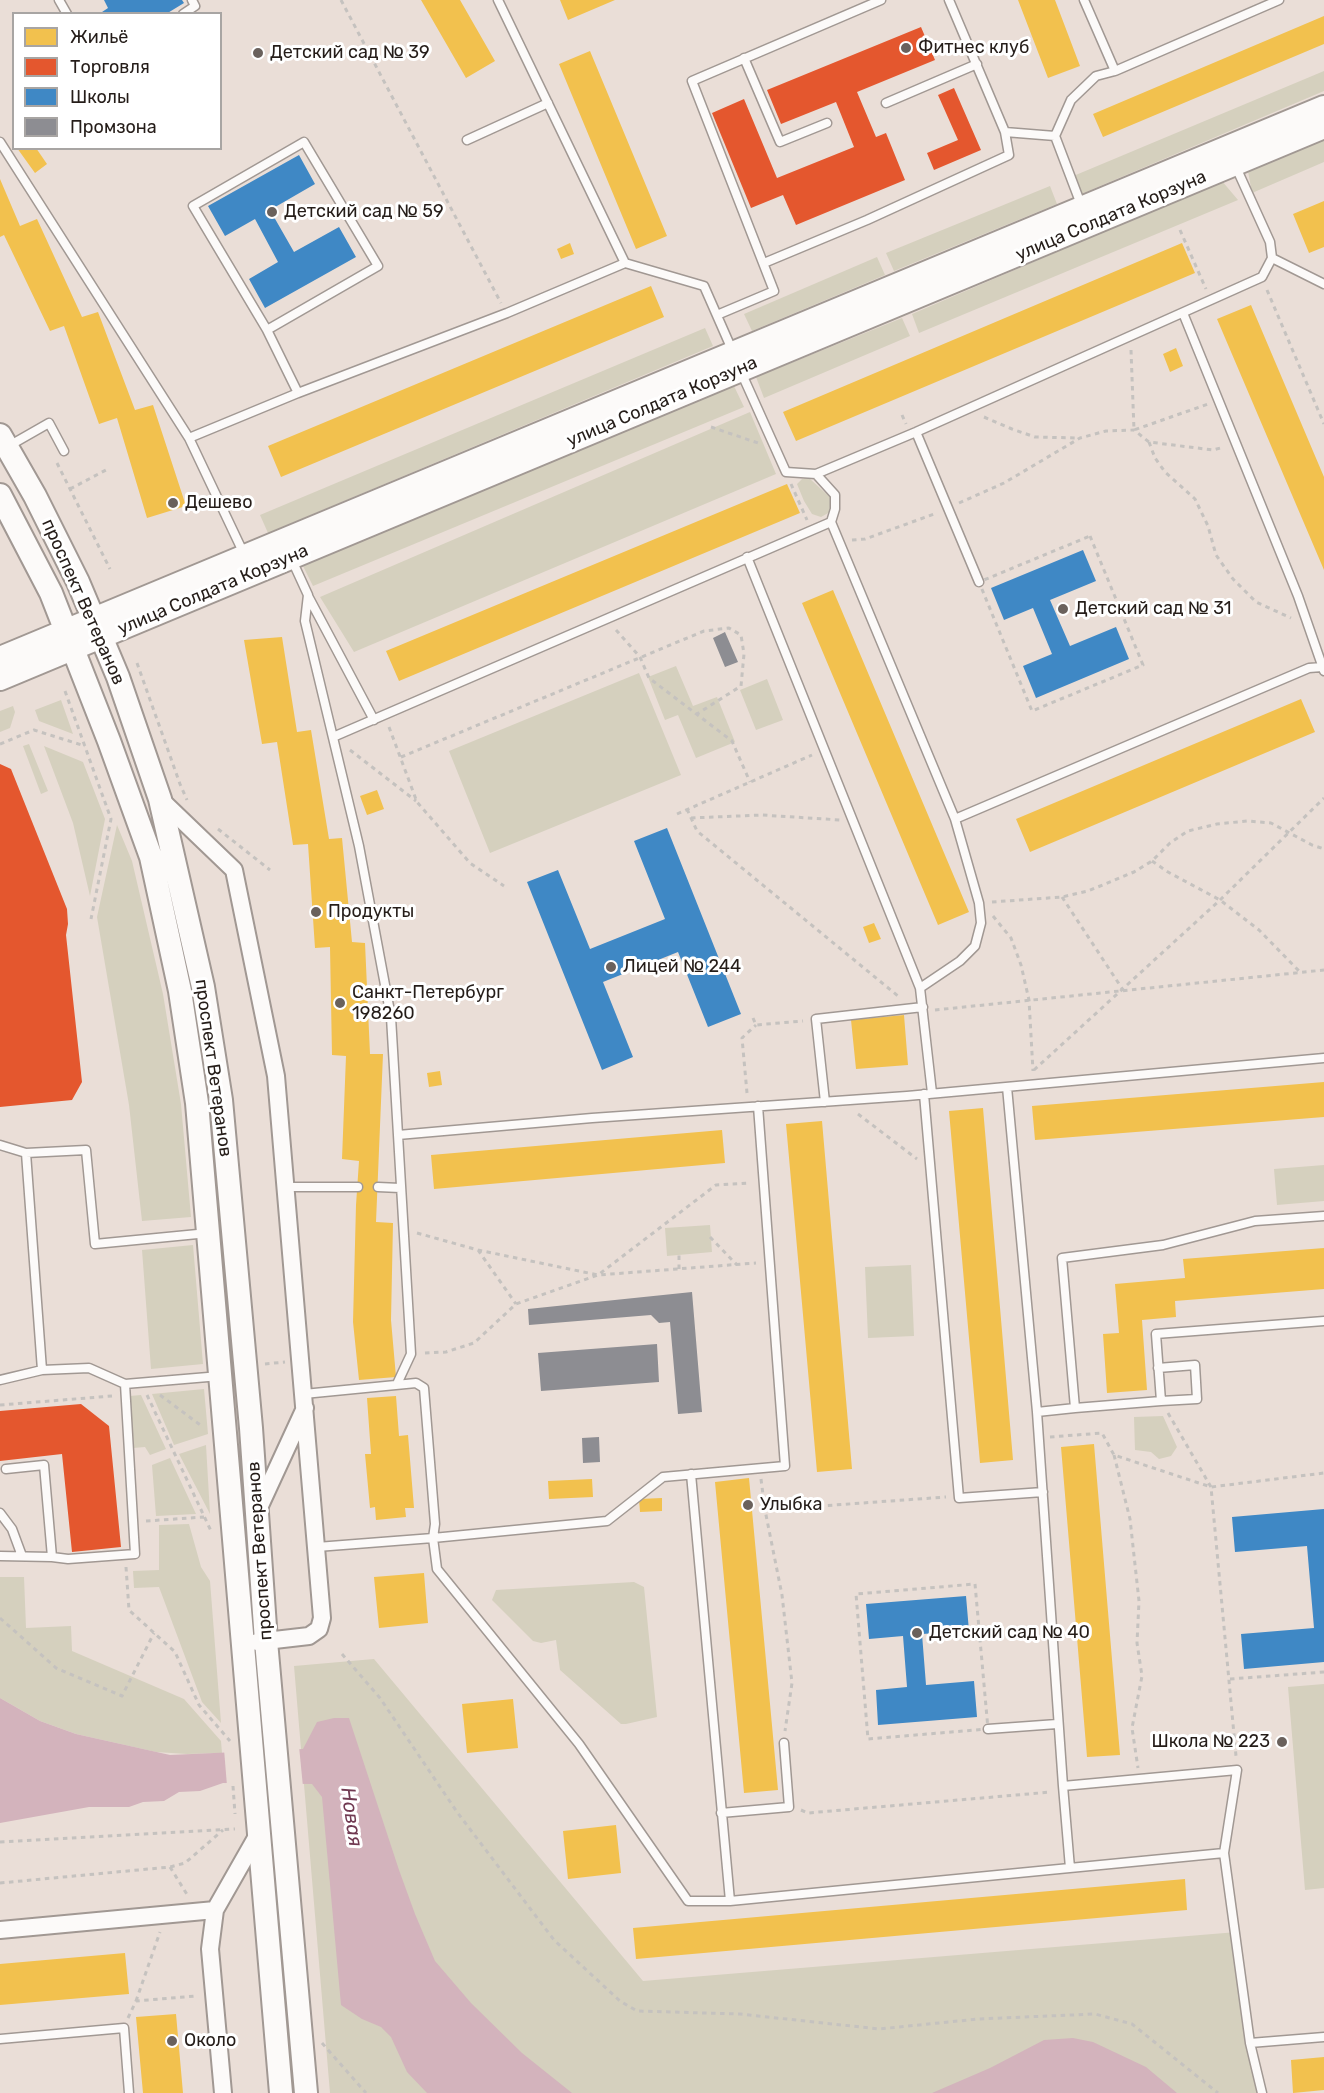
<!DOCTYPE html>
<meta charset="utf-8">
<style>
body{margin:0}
#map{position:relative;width:1324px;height:2093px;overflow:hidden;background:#eaded7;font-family:Rubik,sans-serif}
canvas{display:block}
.legend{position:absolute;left:12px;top:12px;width:210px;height:138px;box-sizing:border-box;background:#fff;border:2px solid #a8a5a3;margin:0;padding:8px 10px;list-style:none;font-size:18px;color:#251d19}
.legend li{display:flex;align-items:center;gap:12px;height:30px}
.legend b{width:30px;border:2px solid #a8a5a3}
</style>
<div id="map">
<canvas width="1324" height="2093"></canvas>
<ul class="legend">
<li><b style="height:16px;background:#f2c14e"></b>Жильё</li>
<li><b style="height:16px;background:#e4572e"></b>Торговля</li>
<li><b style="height:16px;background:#3f88c5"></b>Школы</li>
<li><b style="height:16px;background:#8d8d92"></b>Промзона</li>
</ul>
</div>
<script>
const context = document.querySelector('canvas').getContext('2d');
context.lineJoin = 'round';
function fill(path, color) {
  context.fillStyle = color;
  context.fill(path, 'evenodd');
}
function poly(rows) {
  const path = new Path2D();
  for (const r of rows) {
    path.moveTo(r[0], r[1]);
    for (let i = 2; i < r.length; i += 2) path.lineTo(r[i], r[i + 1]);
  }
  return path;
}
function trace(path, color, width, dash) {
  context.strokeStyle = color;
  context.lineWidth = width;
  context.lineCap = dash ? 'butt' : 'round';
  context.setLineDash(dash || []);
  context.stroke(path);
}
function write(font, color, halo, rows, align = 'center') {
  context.font = font + ' Rubik,sans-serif';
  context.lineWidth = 6;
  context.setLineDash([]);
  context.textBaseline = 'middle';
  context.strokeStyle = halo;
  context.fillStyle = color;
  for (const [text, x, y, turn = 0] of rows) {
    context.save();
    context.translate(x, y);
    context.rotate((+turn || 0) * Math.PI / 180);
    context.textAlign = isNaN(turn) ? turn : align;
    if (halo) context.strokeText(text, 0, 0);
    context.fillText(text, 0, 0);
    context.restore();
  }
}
const green = poly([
 [1324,71,1324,91,1079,195,1071,177],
 [1324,139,1324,162,1252,193,1248,171],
 [1222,181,1238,200,919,333,912,314],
 [1050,186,1057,204,894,271,886,253],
 [877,257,885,275,752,331,744,314],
 [902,318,910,336,764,398,756,377],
 [705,328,713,346,268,533,260,515],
 [734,386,744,407,313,586,303,566],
 [750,412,776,474,354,652,320,597],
 [809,478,833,500,830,512,821,517,812,514,804,501,797,484,802,479],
 [676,666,693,706,717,697,735,742,696,758,678,715,665,720,648,677],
 [639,673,681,775,490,853,449,751],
 [767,679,783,720,756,730,740,690],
 [61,700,73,734,39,721,35,710],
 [13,706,15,712,10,728,0,732,0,711],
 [29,744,48,791,41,794,23,746],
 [44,746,83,762,105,819,90,896,73,823],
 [117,825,132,861,163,994,181,1104,191,1217,142,1221,129,1105,97,917],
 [1324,1165,1324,1201,1277,1205,1274,1169],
 [710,1225,712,1252,667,1256,665,1228],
 [193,1245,203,1364,151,1369,142,1250],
 [911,1265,914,1336,868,1338,865,1267],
 [204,1389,208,1434,174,1445,152,1394],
 [141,1395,166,1449,150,1455,145,1447,133,1448,130,1396],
 [1163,1416,1177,1447,1171,1456,1159,1459,1151,1452,1135,1450,1134,1417],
 [206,1445,210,1514,179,1454],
 [170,1458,196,1514,156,1516,152,1465],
 [189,1524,201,1567,210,1581,221,1723,202,1702,159,1587,134,1588,133,1571,159,1570,159,1525],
 [0,1577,24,1577,26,1628,71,1626,72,1651,184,1699,221,1741,222,1753,187,1754,156,1752,76,1734,40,1721,0,1698],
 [634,1582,644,1587,657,1717,626,1724,621,1724,560,1670,556,1640,541,1643,533,1641,492,1600,496,1590],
 [374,1659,643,1981,1237,1932,1258,2073,1267,2093,330,2093,294,1666],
 [1324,1684,1324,1888,1305,1890,1288,1687]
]);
const water = poly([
 [0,1698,40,1721,76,1734,170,1755,303,1749,317,1722,334,1718,349,1718,399,1870,415,1914,435,1961,471,2003,522,2053,572,2093,427,2093,407,2072,391,2037,381,2027,362,2019,341,2005,322,1797,312,1784,223,1783,200,1791,179,1792,164,1801,143,1802,129,1807,89,1807,0,1823],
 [1073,2038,1093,2042,1146,2067,1177,2093,932,2093,990,2068,1044,2040]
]);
const pier = poly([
 [299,1746,303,1787,227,1786,224,1749]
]);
const homes = poly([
 [421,0,460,0,495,61,466,78],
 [560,0,615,0,568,20],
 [1018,0,1055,0,1080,66,1048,78],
 [1324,16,1324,44,1103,137,1093,114],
 [590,51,667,236,636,249,559,64],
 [17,148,36,148,47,164,35,173],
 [0,179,20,226,37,219,82,317,98,312,135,410,153,405,186,506,147,518,117,418,99,424,64,326,50,331,4,235,0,237],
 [1324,201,1324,247,1309,253,1293,214],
 [570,243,574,254,561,259,557,249],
 [1182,243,1195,273,796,441,783,412],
 [651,286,664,317,281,477,268,446],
 [1251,305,1324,477,1324,570,1217,319],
 [1176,348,1183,366,1170,372,1163,354],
 [787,484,800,513,399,681,386,651],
 [833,590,969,912,938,925,802,603],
 [282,637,297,732,311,730,329,839,342,838,352,942,365,943,370,1054,383,1054,376,1222,393,1223,391,1320,396,1377,359,1380,353,1322,356,1205,359,1161,342,1159,346,1056,332,1055,330,947,315,948,308,844,293,845,277,742,262,744,244,640],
 [1301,699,1315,732,1030,852,1016,819],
 [377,790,384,809,367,815,360,796],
 [874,923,881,939,869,943,863,927],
 [904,1015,908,1065,856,1069,851,1020],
 [440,1071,442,1085,429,1087,427,1073],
 [1324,1082,1324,1117,1035,1140,1032,1106],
 [983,1108,1013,1460,980,1463,949,1111],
 [822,1121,852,1469,817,1472,786,1124],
 [722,1130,725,1163,434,1189,431,1155],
 [1324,1248,1324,1289,1175,1301,1176,1317,1142,1320,1147,1390,1107,1393,1103,1334,1119,1333,1115,1284,1185,1278,1183,1259],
 [396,1396,399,1436,408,1435,414,1508,405,1508,406,1517,376,1520,375,1507,370,1508,365,1454,371,1454,367,1398],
 [1094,1444,1120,1755,1087,1757,1061,1447],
 [749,1478,778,1790,744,1793,715,1482],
 [592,1479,593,1497,549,1499,548,1481],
 [662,1498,662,1511,640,1512,639,1499],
 [424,1573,428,1623,379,1628,374,1577],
 [513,1699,518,1748,467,1753,462,1704],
 [616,1825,621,1873,568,1879,563,1831],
 [1185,1879,1187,1910,636,1959,633,1928],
 [125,1953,129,1994,0,2005,0,1964],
 [176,2014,183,2093,143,2093,136,2017],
 [1324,2057,1324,2090,1293,2093,1291,2060]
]);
const shops = poly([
 [921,27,935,60,857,92,876,137,886,133,905,180,796,225,783,195,751,208,712,113,744,99,777,178,854,147,836,102,781,124,767,90],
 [954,88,981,150,934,170,927,153,958,140,938,95],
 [0,764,11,769,67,909,68,924,66,935,82,1082,72,1100,0,1107],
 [81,1404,109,1426,121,1547,72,1552,62,1454,0,1461,0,1411]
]);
const schools = poly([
 [104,0,182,0,184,3,166,14,99,14,108,8],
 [299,155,315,184,270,210,294,252,339,227,356,257,265,308,249,279,278,262,255,219,225,236,208,206],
 [1083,550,1096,581,1050,600,1070,646,1116,627,1129,659,1036,698,1023,666,1052,654,1033,608,1004,620,991,588],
 [667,828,741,1014,708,1027,678,952,603,982,633,1057,602,1070,527,882,558,870,590,949,665,919,634,841],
 [1324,1509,1324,1662,1244,1669,1241,1634,1314,1628,1307,1546,1235,1552,1232,1517],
 [966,1596,969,1631,922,1634,926,1685,974,1681,977,1717,878,1725,876,1690,907,1687,903,1636,869,1639,866,1604]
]);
const industry = poly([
 [725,632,738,662,725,667,713,638],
 [692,1292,702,1412,678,1414,670,1322,659,1323,651,1315,529,1325,528,1309],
 [657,1344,659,1382,541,1391,538,1353],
 [599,1437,600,1462,583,1463,582,1438]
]);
const path = poly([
 [341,0,501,303],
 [1180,230,1206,289],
 [1267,290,1324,424],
 [1131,350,1134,430,1208,404],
 [902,415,906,424],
 [984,417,1012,429,1035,437,1078,438],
 [711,427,758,443],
 [1149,442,1155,458,1165,472,1195,499,1208,526,1216,555,1233,579,1256,602,1291,618],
 [57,463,110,569],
 [791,484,807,520],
 [70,489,106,470],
 [959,503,1004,483,1080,438,1106,431,1134,430,1149,442,1213,450,1224,447],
 [1090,536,1143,665,1032,711,979,582,1090,536],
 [852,540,865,539,937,513],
 [616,630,640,657,649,678,732,741,750,782],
 [137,663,180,784,187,800],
 [65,691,111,819,91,919],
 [389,727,417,802,470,863,504,886],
 [0,744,34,730,85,746],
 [350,750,416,801],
 [401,757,704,631,729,628,741,635,744,654,741,686,697,714],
 [687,809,697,831,898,996],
 [677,814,812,755],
 [691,818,762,815,840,820],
 [218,829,270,870],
 [1152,861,1168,872,1220,900,1259,930,1300,972],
 [1062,897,1123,990],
 [992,902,1062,897,1088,891,1134,872,1152,861,1170,843,1188,831,1217,824,1247,821,1271,823,1312,845,1324,849],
 [993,916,1011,938,1021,965,1029,1000,1033,1071],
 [935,1010,1324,970],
 [753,1018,756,1025,803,1021],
 [1034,1070,1220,900,1324,798],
 [747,1093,742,1038,756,1025],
 [858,1114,917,1159],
 [417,1233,478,1250,598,1275,716,1185,750,1183],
 [710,1237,737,1265],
 [478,1250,516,1304],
 [679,1269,679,1255],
 [425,1353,446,1352,474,1343,516,1304,598,1275,756,1263],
 [265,1364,285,1362],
 [147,1395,212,1533],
 [160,1395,203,1427],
 [0,1405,112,1396],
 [1168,1413,1211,1487,1236,1756],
 [1050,1437,1102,1433,1114,1455,1211,1487,1324,1473],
 [1114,1455,1130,1519,1139,1601,1137,1643,1142,1676,1132,1728,1138,1768],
 [761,1479,765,1510,782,1595,792,1683,785,1731],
 [765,1510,946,1497],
 [146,1521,204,1517],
 [126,1567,129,1610,175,1652,199,1705,230,1741],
 [975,1584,988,1729,868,1739,856,1594,975,1584],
 [0,1618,56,1668,122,1696,154,1633],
 [342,1654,380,1698,457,1812,554,1940,620,2001,637,2011,740,2014,879,2029,978,2019,1095,2014,1132,2024,1218,2093],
 [1230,1679,1324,1672],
 [233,1786,235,1814],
 [801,1810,808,1813,1051,1792],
 [0,1842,235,1829],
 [170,1867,188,1896],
 [0,1883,170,1867,185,1863,223,1830],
 [136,2001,160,1932],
 [128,2018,136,2001,196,1996],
 [322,2043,366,2093]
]);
const lane = poly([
 [59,0,67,14],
 [498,0,625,263],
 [949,0,1005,132,1055,136],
 [1084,0,1115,71,1279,0],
 [183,14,195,6,192,0],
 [744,58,780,142,827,123],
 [886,103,977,64],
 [467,140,548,103],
 [0,142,189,438,244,554],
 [1235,165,1270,242,1272,258],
 [1082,207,1055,136,1071,100,1096,76,1115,71],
 [764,263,867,220,1009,155,1005,132],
 [1183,313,1298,596,1324,671],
 [717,315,774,291,692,81,881,0],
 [267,330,378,266,304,142,193,206,267,330,298,393],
 [741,372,786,472,816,474,835,495,835,509,831,522],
 [916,432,979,582],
 [189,438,298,393,507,313,625,263,704,286,733,352],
 [7,447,49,423,64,451],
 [816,474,916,432,1262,277,1272,258,1324,284],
 [747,557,920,988],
 [291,558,308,595,305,621,359,846,391,1017,411,1354,397,1384],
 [308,596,374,720],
 [333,737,831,522,955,819,979,903,981,923,975,946,960,961,920,988,932,1093],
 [955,819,1309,668,1322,667],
 [1007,1087,1037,1412],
 [924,1094,959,1498,1043,1492],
 [825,1102,816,1019,923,1007],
 [398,1135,592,1118,907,1096,1324,1058],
 [0,1145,26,1153],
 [286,1187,358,1187],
 [378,1187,400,1188],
 [1324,1216,1255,1221,1163,1245,1062,1258,1075,1408,1161,1401,1156,1334,1324,1321],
 [1158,1368,1195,1365,1197,1399,1161,1401],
 [42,1370,26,1153,86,1150,95,1244,208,1233],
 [0,1380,42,1370,89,1368,125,1384,220,1376],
 [304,1394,416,1383,424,1388,435,1524,433,1538,607,1521,663,1477,785,1466,758,1106],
 [1075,1408,1037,1412,1063,1786,1237,1770,1224,1853,1250,2043,1324,2037],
 [6,1469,44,1465,52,1557,68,1559,135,1554,125,1384],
 [691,1474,730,1901],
 [0,1513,12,1529,22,1556],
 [317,1547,433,1538,437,1569,579,1744,688,1901,730,1901,1224,1853],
 [0,1556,52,1557],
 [988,1729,1057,1724],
 [1063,1786,1070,1868],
 [721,1813,789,1807,784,1743],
 [0,2039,124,2028,129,2093],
 [1250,2043,1262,2093]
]);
const street = poly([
 [160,799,234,870,276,1076,322,1618,319,1629,309,1636,257,1642],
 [258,1510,305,1408],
 [0,1930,215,1910],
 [223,2093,210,1949,215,1910,260,1831]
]);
const secondary = poly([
 [0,435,35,496,78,582,118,677,160,799,203,987,221,1100,233,1231,251,1428,266,1641,306,2093],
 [0,495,51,593,109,741,151,857,180,991,197,1103,281,2093],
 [0,658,1324,107],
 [0,679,1324,127]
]);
const markers = [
 [906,48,6,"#6a615c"],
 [258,53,6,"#6a615c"],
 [272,212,6,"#6a615c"],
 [173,503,6,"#6a615c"],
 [1063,609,6,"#6a615c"],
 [316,912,6,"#6a615c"],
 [611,967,6,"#6a615c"],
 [340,1003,6,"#6a615c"],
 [748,1505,6,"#6a615c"],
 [917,1633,6,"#6a615c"],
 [1282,1742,6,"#6a615c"],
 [172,2041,6,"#6a615c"]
];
const poiNames = [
 ["Фитнес клуб",918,48],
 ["Детский сад № 39",270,53],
 ["Детский сад № 59",284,212],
 ["Дешево",185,503],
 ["Детский сад № 31",1075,609],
 ["Продукты",328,912],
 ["Лицей № 244",623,967],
 ["Санкт-Петербург",352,993],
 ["198260",352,1014],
 ["Улыбка",760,1505],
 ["Детский сад № 40",929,1633],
 ["Школа № 223",1270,1742,"right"],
 ["Около",184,2041]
];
const streetNames = [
 ["улица Солдата Корзуна",1111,216,-23],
 ["улица Солдата Корзуна",662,402,-23],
 ["улица Солдата Корзуна",213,590,-23],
 ["проспект Ветеранов",83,602,66],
 ["проспект Ветеранов",213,1068,82],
 ["проспект Ветеранов",260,1551,-94]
];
const waterNames = [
 ["Новая",351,1817,82]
];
fill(green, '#d5d0be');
fill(water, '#d3b3bc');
fill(pier, '#eaded7');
fill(homes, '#f2c14e');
fill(shops, '#e4572e');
fill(schools, '#3f88c5');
fill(industry, '#8d8d92');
trace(lane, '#a19893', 11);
trace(street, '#a19893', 20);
trace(secondary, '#a19893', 26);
trace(path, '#c5c2bf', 3, [4.5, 4.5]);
trace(lane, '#fcfaf9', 8);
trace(street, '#fcfaf9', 16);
trace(secondary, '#fcfaf9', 22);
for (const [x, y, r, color] of markers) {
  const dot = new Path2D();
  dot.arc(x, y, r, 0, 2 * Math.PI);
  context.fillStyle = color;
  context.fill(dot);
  trace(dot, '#fff', 2);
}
write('18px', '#251d19', '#fff', poiNames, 'left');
write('18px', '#251d19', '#fff', streetNames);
write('italic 20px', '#713a52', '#fff', waterNames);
</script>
